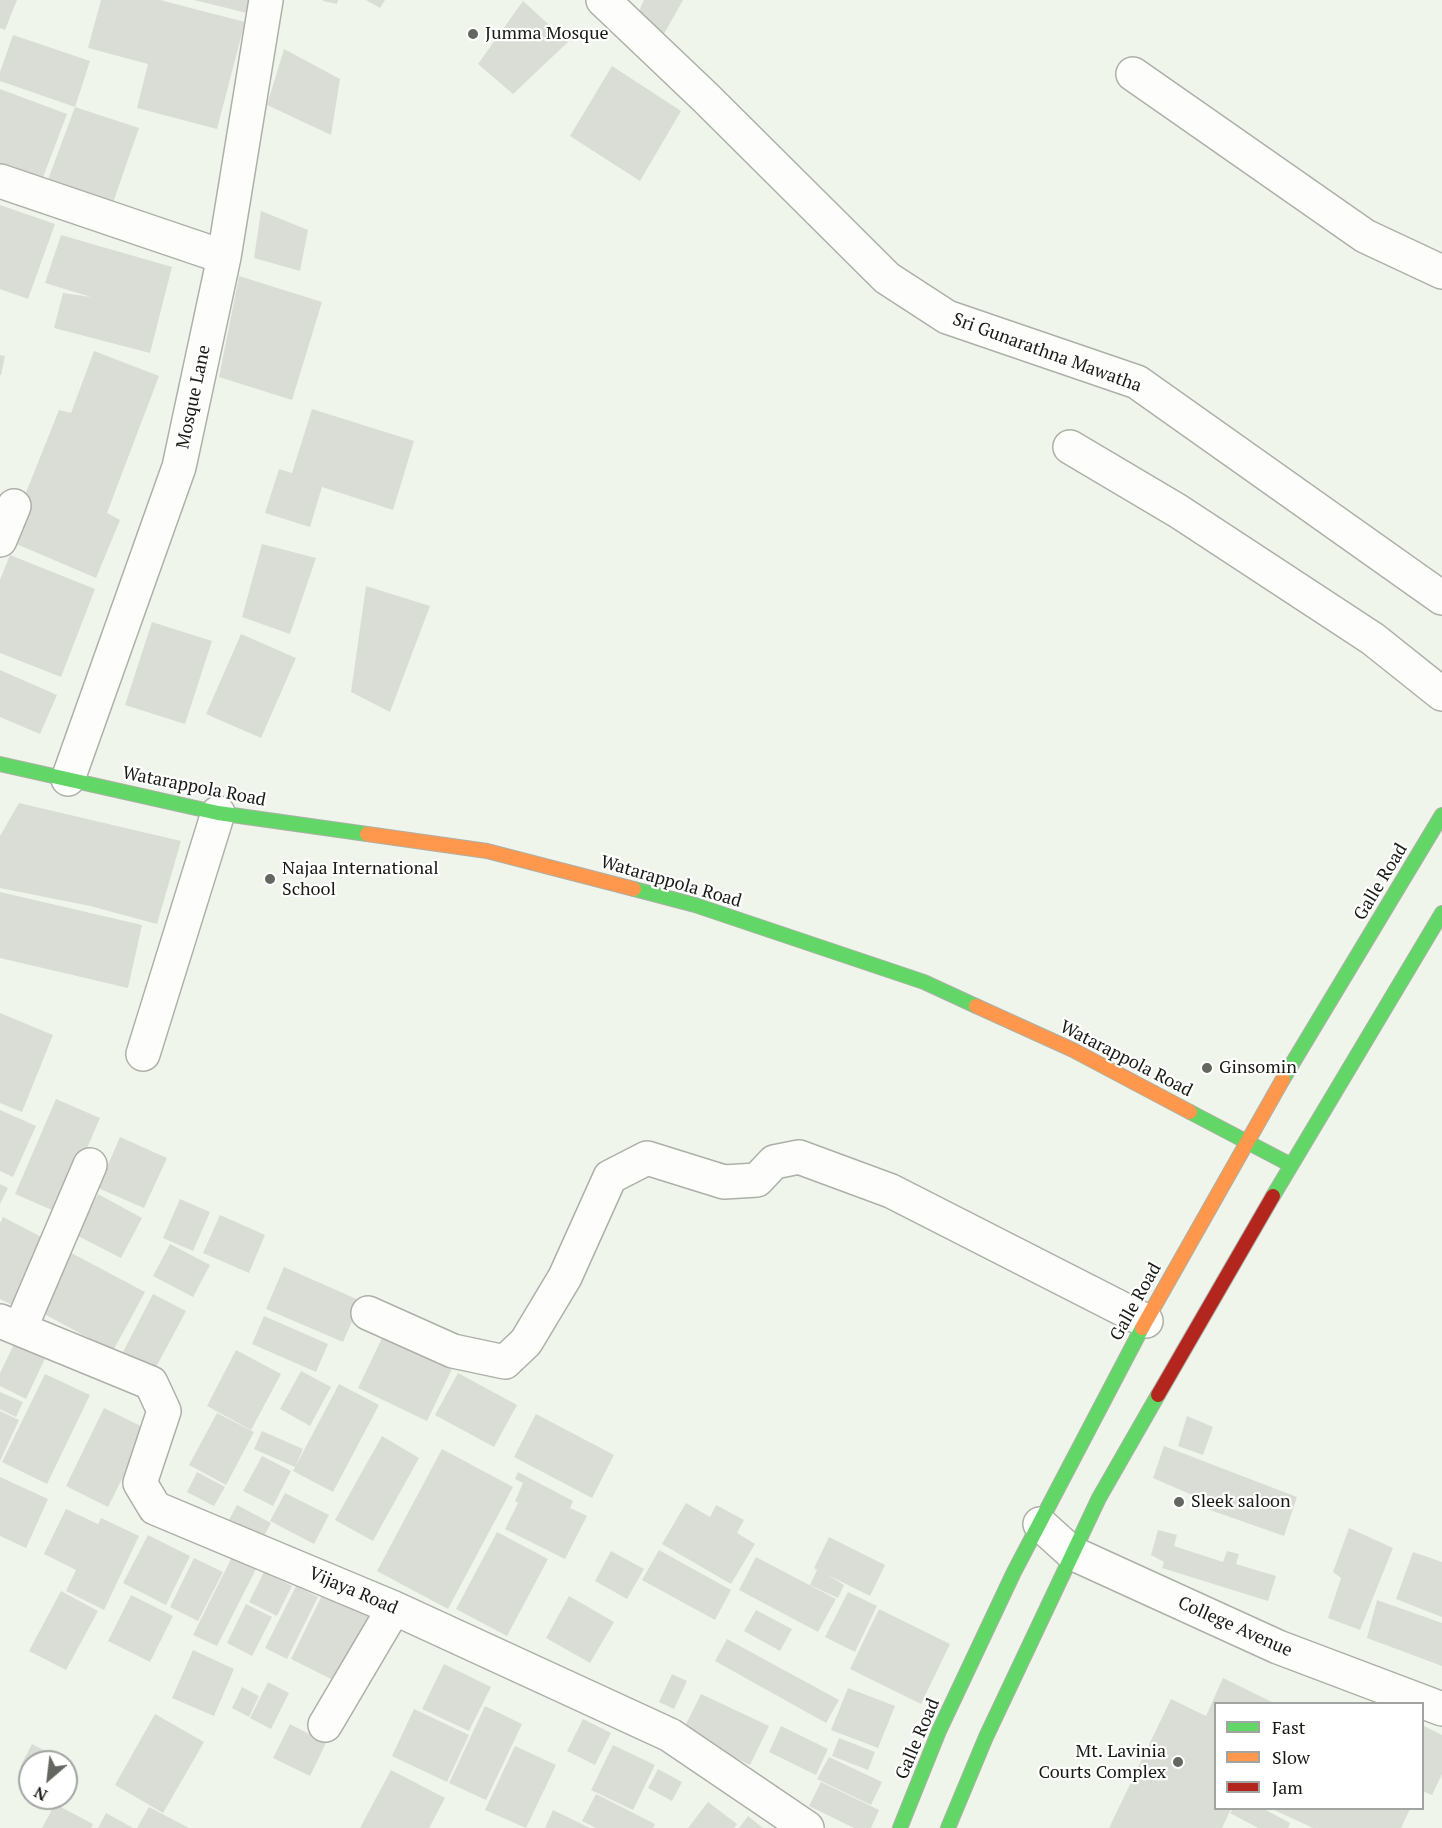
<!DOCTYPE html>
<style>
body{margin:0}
#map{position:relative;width:1442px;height:1828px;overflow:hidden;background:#f0f5eb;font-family:"PT Serif",serif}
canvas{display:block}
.legend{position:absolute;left:1214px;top:1702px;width:210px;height:108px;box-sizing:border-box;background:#fff;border:2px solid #a2a4a1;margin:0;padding:8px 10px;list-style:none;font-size:18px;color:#171b14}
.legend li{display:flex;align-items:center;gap:12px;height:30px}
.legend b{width:30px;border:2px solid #a2a4a1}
.north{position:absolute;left:18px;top:1750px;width:60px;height:60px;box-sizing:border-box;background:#fff;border:2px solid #a2a4a1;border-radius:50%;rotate:208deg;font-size:16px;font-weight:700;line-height:24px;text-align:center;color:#171b14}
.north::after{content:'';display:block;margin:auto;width:21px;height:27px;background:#63675f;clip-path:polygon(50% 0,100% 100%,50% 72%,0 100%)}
</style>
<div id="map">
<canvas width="1442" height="1828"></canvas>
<ul class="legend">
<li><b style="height:8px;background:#63d668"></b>Fast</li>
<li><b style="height:8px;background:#ff974d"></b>Slow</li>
<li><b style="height:8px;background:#b3261e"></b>Jam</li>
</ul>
<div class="north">N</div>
</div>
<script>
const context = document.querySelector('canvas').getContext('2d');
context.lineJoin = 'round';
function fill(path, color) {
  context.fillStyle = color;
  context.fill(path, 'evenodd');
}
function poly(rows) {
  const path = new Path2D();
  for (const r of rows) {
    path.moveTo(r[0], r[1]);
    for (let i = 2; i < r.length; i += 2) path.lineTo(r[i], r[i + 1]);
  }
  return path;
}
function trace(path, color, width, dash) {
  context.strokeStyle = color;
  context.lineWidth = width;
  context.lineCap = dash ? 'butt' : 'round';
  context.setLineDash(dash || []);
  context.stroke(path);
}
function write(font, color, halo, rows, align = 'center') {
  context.font = font + ' "PT Serif",serif';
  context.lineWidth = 4.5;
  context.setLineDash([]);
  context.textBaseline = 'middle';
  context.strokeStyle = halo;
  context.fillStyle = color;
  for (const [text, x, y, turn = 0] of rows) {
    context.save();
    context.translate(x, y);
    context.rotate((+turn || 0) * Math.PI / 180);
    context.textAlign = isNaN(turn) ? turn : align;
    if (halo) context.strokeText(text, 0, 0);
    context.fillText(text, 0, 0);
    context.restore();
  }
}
const building = poly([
 [0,0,17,0,5,30,0,28],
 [101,0,160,0,245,22,217,129,137,108,148,64,88,48],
 [194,0,254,0,251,14],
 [323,0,338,0,337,4,323,1],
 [366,0,385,0,380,8],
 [644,0,683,0,660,41,632,26],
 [523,1,568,42,513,94,478,64],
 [13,35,90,61,75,107,0,81,0,72],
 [284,49,340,79,331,135,267,105],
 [612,66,681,111,640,181,570,136],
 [0,89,67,114,39,188,0,174],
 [75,107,139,128,108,217,43,193],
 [0,205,55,224,28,299,0,289],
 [261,211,308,230,300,271,254,258],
 [61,235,172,267,150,353,54,328,63,293,91,297,45,283],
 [239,276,322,302,292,400,219,377],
 [94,351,159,376,107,513,120,520,96,578,7,540,59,410,71,413],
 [0,355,5,356,1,375,0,375],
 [312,409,414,441,393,510,322,487,310,527,265,513,279,469,292,473],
 [262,544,316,558,290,634,242,617],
 [10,555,95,589,61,677,0,653,0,580],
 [366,586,430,606,390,712,351,692],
 [152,622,212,641,185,724,125,705],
 [241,634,296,658,261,738,206,714],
 [0,670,57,695,40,734,0,717],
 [19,803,181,841,157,924,90,906,0,888,0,836],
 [0,892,142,925,128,988,0,958],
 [0,1013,53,1035,22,1112,0,1103],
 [56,1099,100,1118,59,1213,15,1194],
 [0,1110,36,1126,13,1177,0,1171],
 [120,1137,167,1158,144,1208,98,1188],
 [0,1184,8,1188,0,1204],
 [98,1194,142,1218,121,1258,76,1235],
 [180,1199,210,1212,193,1251,163,1238],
 [220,1215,265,1235,249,1273,203,1253],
 [3,1217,53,1243,18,1308,0,1299,0,1223],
 [170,1244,210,1265,193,1297,153,1276],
 [62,1248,145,1292,113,1351,31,1307],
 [284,1267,361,1301,343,1342,266,1309],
 [153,1294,186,1311,155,1369,123,1352],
 [264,1316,328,1344,316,1372,252,1344],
 [383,1336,452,1369,427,1421,358,1388],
 [17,1338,48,1352,26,1399,0,1386,0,1373],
 [236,1350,281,1374,251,1430,207,1406],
 [301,1371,331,1387,310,1426,280,1409],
 [458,1373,517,1405,494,1447,435,1415],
 [45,1374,90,1395,47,1484,2,1462],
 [339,1384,379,1405,333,1492,293,1471],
 [0,1392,23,1402,16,1417,0,1409],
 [104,1408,147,1429,108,1507,66,1486],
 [0,1411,19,1420,0,1461],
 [217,1413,254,1432,226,1485,189,1465],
 [536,1414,614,1455,592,1498,514,1457],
 [1187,1416,1213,1427,1203,1455,1178,1446],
 [262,1431,303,1449,295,1467,254,1449],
 [382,1436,419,1458,373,1541,335,1520],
 [1164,1446,1297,1497,1284,1536,1190,1503,1192,1495,1153,1478],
 [442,1449,513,1487,448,1609,377,1571],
 [262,1456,291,1471,273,1506,243,1491],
 [197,1472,225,1487,214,1506,187,1492],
 [518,1472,573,1501,570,1508,587,1516,565,1559,505,1529,518,1503,515,1501,523,1483,515,1479],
 [0,1477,48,1499,26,1548,0,1536],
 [285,1493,329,1515,314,1544,270,1521],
 [686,1503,710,1517,716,1505,744,1520,737,1533,755,1544,731,1584,662,1544],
 [237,1505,271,1523,263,1538,229,1520],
 [66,1509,98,1524,101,1518,139,1536,104,1610,66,1591,76,1570,44,1554],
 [1349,1528,1393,1548,1360,1630,1328,1618,1341,1578,1333,1572],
 [1158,1530,1177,1535,1174,1546,1223,1562,1227,1551,1239,1554,1236,1564,1276,1576,1268,1601,1162,1568,1164,1562,1151,1555],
 [497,1532,548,1559,507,1636,456,1609],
 [148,1535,190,1556,166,1605,123,1583],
 [829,1537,885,1565,870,1596,828,1575,844,1585,838,1598,810,1585,817,1570,814,1568],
 [659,1550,731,1590,715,1620,642,1580],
 [611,1551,644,1569,627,1599,595,1581],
 [1413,1552,1442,1562,1442,1617,1396,1599],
 [232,1557,256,1569,217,1646,193,1635],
 [756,1557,836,1599,818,1632,739,1590],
 [194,1558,223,1572,198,1621,170,1607],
 [264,1572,292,1586,277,1616,249,1602],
 [296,1586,318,1597,287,1659,265,1648],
 [61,1591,98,1611,66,1670,29,1651],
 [324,1591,371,1615,337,1682,291,1659],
 [848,1592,877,1606,855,1652,825,1637],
 [131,1595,173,1616,150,1662,108,1641],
 [569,1596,614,1622,590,1663,546,1638],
 [1377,1600,1442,1623,1442,1666,1367,1638],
 [246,1604,272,1617,252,1656,227,1643],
 [879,1609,950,1644,921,1704,850,1669],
 [756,1610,792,1629,780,1651,744,1631],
 [727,1639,839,1700,826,1723,715,1661],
 [193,1650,234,1669,214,1716,172,1698],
 [444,1664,491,1687,469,1731,422,1709],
 [672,1674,687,1681,674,1709,659,1702],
 [1223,1678,1276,1704,1215,1704,1215,1809,1231,1809,1222,1828,1109,1828,1171,1699,1206,1716],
 [268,1682,289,1693,271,1729,250,1718],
 [242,1687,259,1696,249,1717,232,1708],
 [848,1688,895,1706,878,1748,831,1730],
 [701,1694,769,1726,750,1765,682,1732],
 [485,1706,522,1724,486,1800,449,1783],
 [414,1709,469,1735,447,1782,392,1756],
 [155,1714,204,1742,163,1813,115,1785],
 [583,1719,611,1733,595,1765,567,1751],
 [290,1724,326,1743,310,1776,273,1758],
 [1422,1725,1442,1735,1442,1774,1432,1795,1422,1791],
 [781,1726,828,1749,816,1775,769,1752],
 [839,1738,875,1752,868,1770,832,1756],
 [32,1744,66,1762,30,1762,30,1773,20,1767],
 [613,1745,655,1765,633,1810,591,1790],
 [515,1746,556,1765,526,1828,485,1810],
 [829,1757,882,1782,871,1805,817,1779],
 [658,1769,682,1782,672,1801,648,1788],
 [391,1770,445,1798,429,1828,360,1828],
 [821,1782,879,1810,871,1828,854,1828,809,1806],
 [596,1794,655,1824,653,1828,596,1828,582,1821],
 [708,1802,737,1824,734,1828,688,1828],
 [55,1804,93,1824,91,1828,42,1828],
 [149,1807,189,1828,137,1828],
 [1233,1809,1264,1809,1290,1823,1288,1828,1258,1828,1230,1813],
 [1272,1809,1410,1809,1401,1828,1313,1828],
 [553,1810,590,1828,545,1828],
 [106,1813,133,1828,98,1828],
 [748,1816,763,1828,739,1828]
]);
const street = poly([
 [603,0,706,98,887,278,947,317,1137,382,1442,598],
 [1133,74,1365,236,1442,272],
 [0,181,224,257],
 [1070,447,1178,511,1373,639,1442,694],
 [0,540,14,506],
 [68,779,179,467,224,257,266,0],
 [143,1054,218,813],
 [368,1313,453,1351,505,1362,526,1342,565,1277,610,1177,647,1158,724,1182,757,1180,774,1162,799,1157,891,1191,1146,1321],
 [0,1321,151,1383,164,1411,140,1483,155,1508,394,1608,670,1735,807,1828],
 [20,1329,90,1165],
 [1040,1524,1072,1553,1278,1647,1442,1709],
 [325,1725,394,1608]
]);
const fast = poly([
 [0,764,218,813,367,834],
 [634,889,695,905,924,982,976,1006],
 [1283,1079,1442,815],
 [1190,1112,1291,1165],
 [1273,1196,1442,913],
 [900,1828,939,1731,1014,1572,1142,1328],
 [948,1828,986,1737,1099,1498,1158,1395]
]);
const slow = poly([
 [367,834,487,851,634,889],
 [976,1006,1073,1050,1190,1112],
 [1142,1328,1283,1079]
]);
const jam = poly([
 [1158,1395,1273,1196]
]);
const markers = [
 [473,34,6,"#63675f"],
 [270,879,6,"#63675f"],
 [1207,1068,6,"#63675f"],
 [1179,1502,6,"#63675f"],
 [1178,1762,6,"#63675f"]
];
const poiNames = [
 ["Jumma Mosque",485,34],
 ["Najaa International",282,869],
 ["School",282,890],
 ["Ginsomin",1219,1068],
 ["Sleek saloon",1191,1502],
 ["Mt. Lavinia",1166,1752,"right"],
 ["Courts Complex",1166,1773,"right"]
];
const streetNames = [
 ["Sri Gunarathna Mawatha",1047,353,20],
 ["Mosque Lane",194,397,-78],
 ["Watarappola Road",194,787,11],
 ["Watarappola Road",671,882,16],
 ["Galle Road",1381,882,-59],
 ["Watarappola Road",1126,1059,27],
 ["Galle Road",1136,1302,-61],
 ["Vijaya Road",353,1591,23],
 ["College Avenue",1235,1627,24],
 ["Galle Road",918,1739,-67]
];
fill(building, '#d9ddd6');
trace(street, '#acb0a8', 36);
trace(fast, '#acb0a8', 16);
trace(slow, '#acb0a8', 16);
trace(jam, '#acb0a8', 16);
trace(street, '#fdfefc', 33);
trace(fast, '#63d668', 14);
trace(slow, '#ff974d', 14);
trace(jam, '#b3261e', 14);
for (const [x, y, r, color] of markers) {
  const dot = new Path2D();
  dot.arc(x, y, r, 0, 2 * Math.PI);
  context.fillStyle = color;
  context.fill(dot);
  trace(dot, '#fff', 2);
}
write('18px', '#171b14', '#fff', poiNames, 'left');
write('18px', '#171b14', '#fff', streetNames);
</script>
